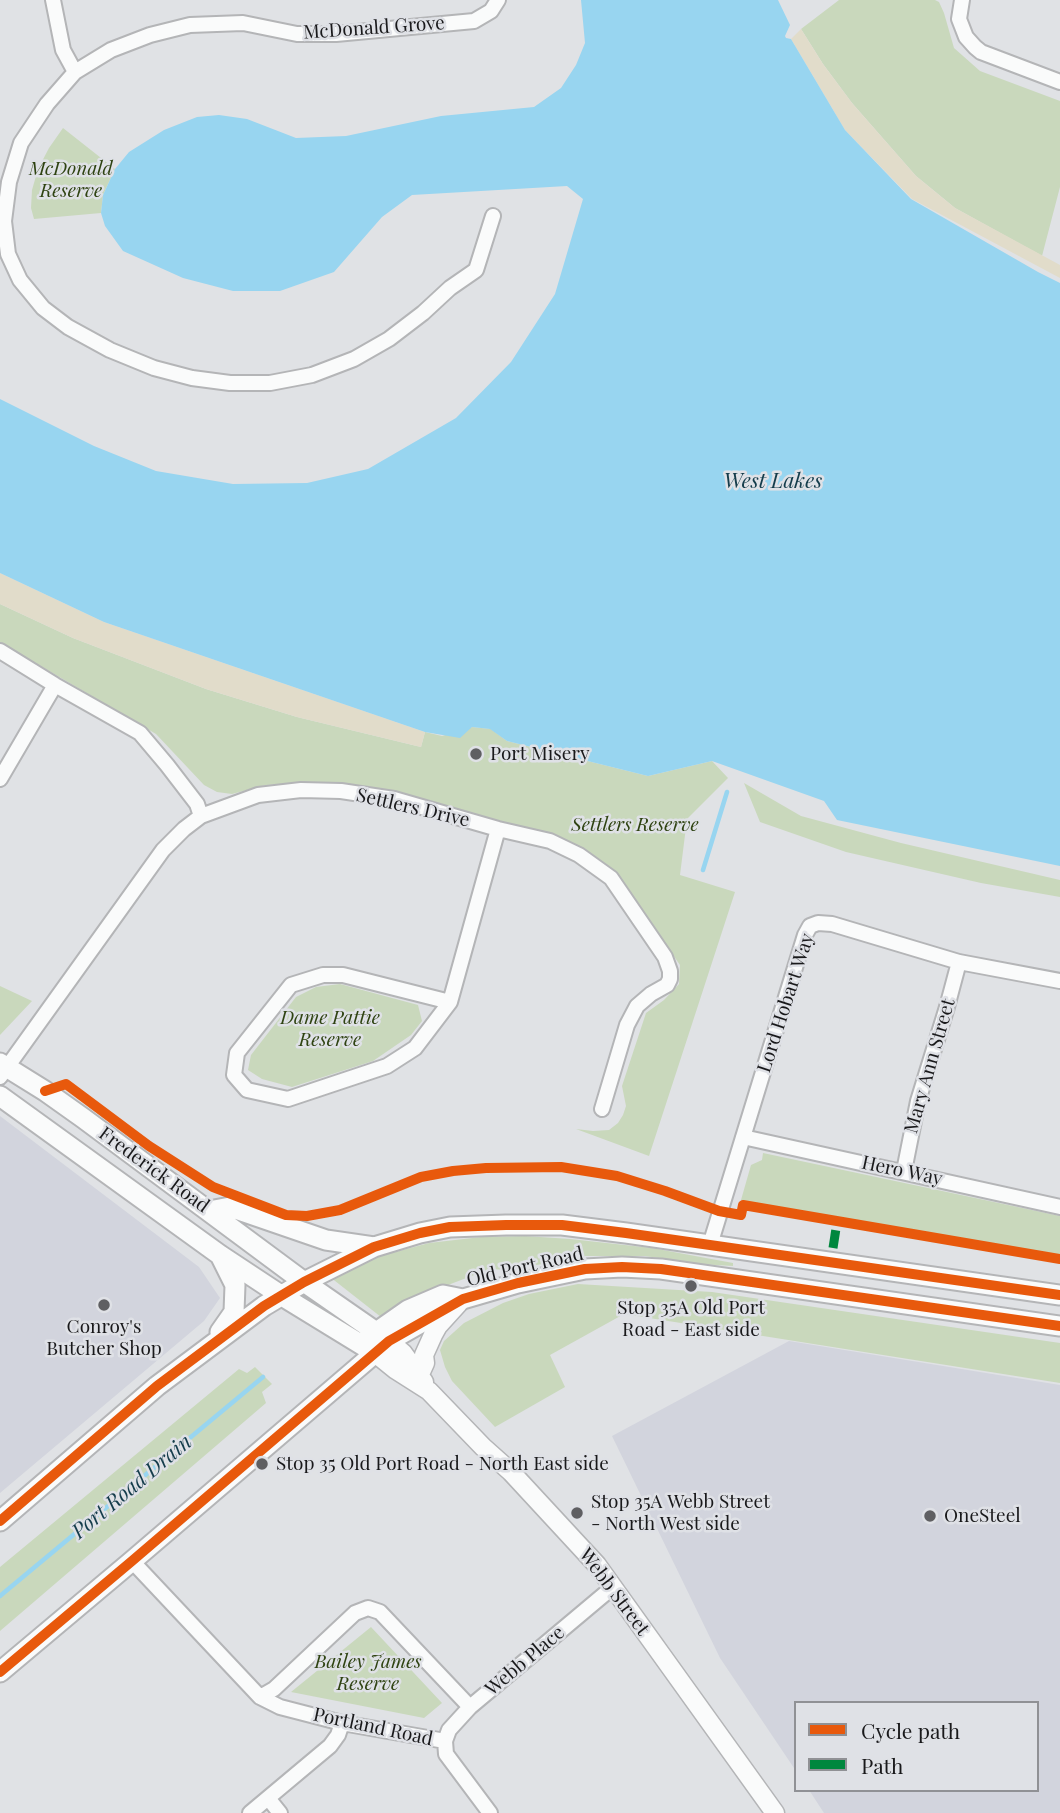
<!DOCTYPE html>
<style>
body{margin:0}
#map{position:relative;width:1060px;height:1813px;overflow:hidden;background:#e0e2e5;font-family:"Playfair Display",serif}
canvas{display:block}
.legend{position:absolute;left:794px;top:1701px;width:245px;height:91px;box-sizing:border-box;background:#dfe1e6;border:2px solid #909195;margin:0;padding:9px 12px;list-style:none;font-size:21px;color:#19191b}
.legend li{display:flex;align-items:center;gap:14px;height:35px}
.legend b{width:35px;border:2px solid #909195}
</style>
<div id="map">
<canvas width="1060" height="1813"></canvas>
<ul class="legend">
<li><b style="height:9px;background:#e8590c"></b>Cycle path</li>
<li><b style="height:9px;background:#00873e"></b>Path</li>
</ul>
</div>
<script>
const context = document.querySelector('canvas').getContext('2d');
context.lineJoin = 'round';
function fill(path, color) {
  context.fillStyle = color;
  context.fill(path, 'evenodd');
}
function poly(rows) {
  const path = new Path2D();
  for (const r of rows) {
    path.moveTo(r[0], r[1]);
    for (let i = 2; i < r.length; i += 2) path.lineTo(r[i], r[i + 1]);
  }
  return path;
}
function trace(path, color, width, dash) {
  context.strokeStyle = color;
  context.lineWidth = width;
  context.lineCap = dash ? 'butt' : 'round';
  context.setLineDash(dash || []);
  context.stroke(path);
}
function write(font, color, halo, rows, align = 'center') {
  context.font = font + ' "Playfair Display",serif';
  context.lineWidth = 5;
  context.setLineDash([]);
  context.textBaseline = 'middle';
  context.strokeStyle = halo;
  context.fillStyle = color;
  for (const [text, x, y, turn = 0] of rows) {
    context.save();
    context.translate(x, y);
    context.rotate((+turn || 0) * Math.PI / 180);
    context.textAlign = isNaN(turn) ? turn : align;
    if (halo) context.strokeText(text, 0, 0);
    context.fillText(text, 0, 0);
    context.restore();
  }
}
const built = poly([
 [0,1116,199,1267,220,1298,204,1321,0,1493],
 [789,1341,1060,1385,1060,1813,824,1813,809,1790,1037,1790,1037,1703,796,1703,796,1771,720,1658,612,1436]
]);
const green = poly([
 [839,0,935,0,939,2,944,13,954,48,980,71,1060,101,1060,187,1042,256,955,208,916,176,852,103,823,64,801,29],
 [63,128,115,169,103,195,101,213,34,219,31,208,32,190,38,169,49,148],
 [0,604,73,638,206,689,297,717,421,747,425,732,442,736,472,727,491,729,507,741,648,776,712,761,728,778,687,819,680,875,735,892,649,1156,576,1129,593,1131,609,1130,618,1123,623,1115,626,1106,622,1086,646,1013,664,1000,679,984,680,965,621,881,601,861,561,838,372,787,317,782,266,785,232,794,217,792,204,785,156,734,0,642],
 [744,783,801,816,901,843,1060,880,1060,897,981,883,846,852,760,822],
 [340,984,418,1005,422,1021,411,1035,373,1061,292,1087,262,1079,248,1070,251,1055,296,997,316,987],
 [0,986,32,1001,0,1035],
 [763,1153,1060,1216,1060,1255,912,1232,741,1200,751,1165,762,1160],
 [525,1236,570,1239,652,1248,733,1263,733,1266,699,1264,645,1256,586,1256,509,1270,490,1269,448,1285,381,1317,330,1277,366,1260,429,1243,481,1237],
 [578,1284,712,1292,1060,1343,1060,1383,624,1314,550,1355,565,1387,495,1427,452,1381,445,1367,440,1350,444,1341,464,1323,503,1303,529,1294],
 [255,1367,272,1384,262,1392,266,1403,0,1631,0,1567,239,1369,247,1373],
 [371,1627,442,1703,424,1718,291,1692]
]);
const sand = poly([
 [801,29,823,64,852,103,916,176,955,208,1060,265,1060,278,912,199,845,130,791,39],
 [0,573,104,622,425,732,421,747,297,717,206,689,73,638,0,604]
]);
const water = poly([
 [581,0,778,0,790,25,785,36,786,38,791,39,845,130,911,199,1038,272,1060,283,1060,866,837,820,824,801,712,761,648,776,507,741,490,729,472,727,460,738,425,732,104,622,0,573,0,399,94,446,156,471,233,484,307,483,368,469,456,418,511,362,555,294,583,199,567,186,412,195,382,217,334,272,280,291,233,291,183,278,123,251,105,226,101,213,103,195,115,169,129,152,164,130,197,117,219,115,247,119,296,138,346,136,441,116,534,107,561,88,576,65,585,43]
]);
const stream = poly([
 [703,870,727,792],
 [0,1596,263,1377]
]);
const minor = poly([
 [53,0,63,50,75,72],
 [962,0,959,19,966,37,975,47,981,52,1060,82],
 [493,216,476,270,450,288,423,313,389,339,354,359,312,375,270,383,230,383,192,378,154,368,110,350,68,327,43,308,20,280,8,254,4,221,9,182,21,143,47,104,75,72,111,50,150,35,190,25,243,23,297,34,336,34,474,21,491,11,498,0],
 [0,651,55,685,140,733,167,765,197,804,201,816],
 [0,779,55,685],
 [450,1002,343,975,323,975,291,985,237,1053,234,1075,247,1090,288,1099,387,1066,415,1048,450,1002,498,829],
 [0,1077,163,850,184,829,201,816,258,795,301,790,341,791,394,799,498,829,550,841,579,855,611,878,665,957,670,971,670,979,667,985,651,994,637,1006,627,1025,602,1109],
 [743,1137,1060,1207],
 [904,1171,918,1101,947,1007,959,962],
 [710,1245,805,935,810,926,818,923,832,924,959,962,1060,981],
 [132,1561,260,1697,280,1707,342,1723,445,1741,446,1754,490,1813],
 [260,1697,274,1689,355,1613,368,1608,380,1612,470,1707],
 [445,1741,449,1730,470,1707,613,1587],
 [268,1798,280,1813],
 [250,1813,330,1746,338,1735,342,1723]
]);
const tertiary = poly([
 [389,1341,403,1353,424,1382],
 [375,1353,396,1370,429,1391,483,1447,511,1472,597,1565,775,1813],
 [420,1374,425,1363,424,1355,433,1335,438,1326,458,1304]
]);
const secondary = poly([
 [0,1063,45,1091,83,1118,304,1282,389,1341],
 [0,1096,220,1255,282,1296,375,1353],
 [209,1211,230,1207,326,1240,374,1247],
 [220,1332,234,1312,235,1285,220,1255],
 [368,1338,408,1310,443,1295,463,1299],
 [0,1521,157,1386,264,1306,304,1282,374,1247,420,1233,450,1227,506,1225,562,1225,626,1233,1060,1295],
 [0,1672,132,1561,389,1341,463,1299,518,1283,585,1269,622,1267,661,1269,1060,1326]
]);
const quiet = poly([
 [833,1248,837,1222]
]);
const cycleway = poly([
 [45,1091,66,1084,149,1146,213,1187,286,1215,307,1216,340,1210,421,1177,453,1171,486,1168,561,1167,617,1176,665,1191,719,1211,741,1215,743,1205,1060,1259],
 [0,1521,157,1386,264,1306,304,1282,374,1247,420,1233,450,1227,506,1225,562,1225,626,1233,1060,1295],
 [0,1672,132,1561,389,1341,463,1299,518,1283,585,1269,622,1267,661,1269,1060,1326]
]);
const markers = [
 [476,754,7,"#5f5f62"],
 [691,1286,7,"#5f5f62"],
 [104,1305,7,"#5f5f62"],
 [262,1464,7,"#5f5f62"],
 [577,1513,7,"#5f5f62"],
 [930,1516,7,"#5f5f62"]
];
const streetNames = [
 ["McDonald Grove",374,28,-4],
 ["Settlers Drive",413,808,13],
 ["Lord Hobart Way",786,1003,-72],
 ["Mary Ann Street",930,1066,-74],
 ["Frederick Road",154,1170,36],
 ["Hero Way",902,1171,12],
 ["Old Port Road",525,1267,-13],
 ["Webb Street",614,1592,53],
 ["Webb Place",525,1661,-40],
 ["Portland Road",373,1727,12]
];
const parkNames = [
 ["McDonald",71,169],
 ["Reserve",71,191],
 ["Settlers Reserve",635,825],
 ["Dame Pattie",330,1018],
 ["Reserve",330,1040],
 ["Bailey James",368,1662],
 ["Reserve",368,1684]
];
const poiNames = [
 ["Port Misery",490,754],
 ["Stop 35A Old Port",691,1308,"center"],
 ["Road - East side",691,1330,"center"],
 ["Conroy's",104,1327,"center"],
 ["Butcher Shop",104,1349,"center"],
 ["Stop 35 Old Port Road - North East side",276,1464],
 ["Stop 35A Webb Street",591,1502],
 ["- North West side",591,1524],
 ["OneSteel",944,1516]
];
const waterNames = [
 ["West Lakes",773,481],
 ["Port Road Drain",132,1487,-40]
];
fill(built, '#d2d4dd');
fill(green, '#c9d8bc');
fill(sand, '#e1dcca');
fill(water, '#98d5f0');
trace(stream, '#98d5f0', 4.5);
trace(minor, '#b4b5b7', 18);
trace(tertiary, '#b4b5b7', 21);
trace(secondary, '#b4b5b7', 23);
trace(minor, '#fafbfb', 14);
trace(tertiary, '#fafbfb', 18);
trace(secondary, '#fafbfb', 19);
trace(quiet, '#00873e', 9, [18, 9]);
trace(cycleway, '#e8590c', 10);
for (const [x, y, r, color] of markers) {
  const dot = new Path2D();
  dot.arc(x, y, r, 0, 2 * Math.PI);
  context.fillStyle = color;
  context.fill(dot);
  trace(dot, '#dfe1e6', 2.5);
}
write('19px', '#19191b', '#dfe1e6', streetNames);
write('italic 19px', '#2f4312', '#dfe1e6', parkNames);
write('19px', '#19191b', '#dfe1e6', poiNames, 'left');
write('italic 21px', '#143c4b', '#dfe1e6', waterNames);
</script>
